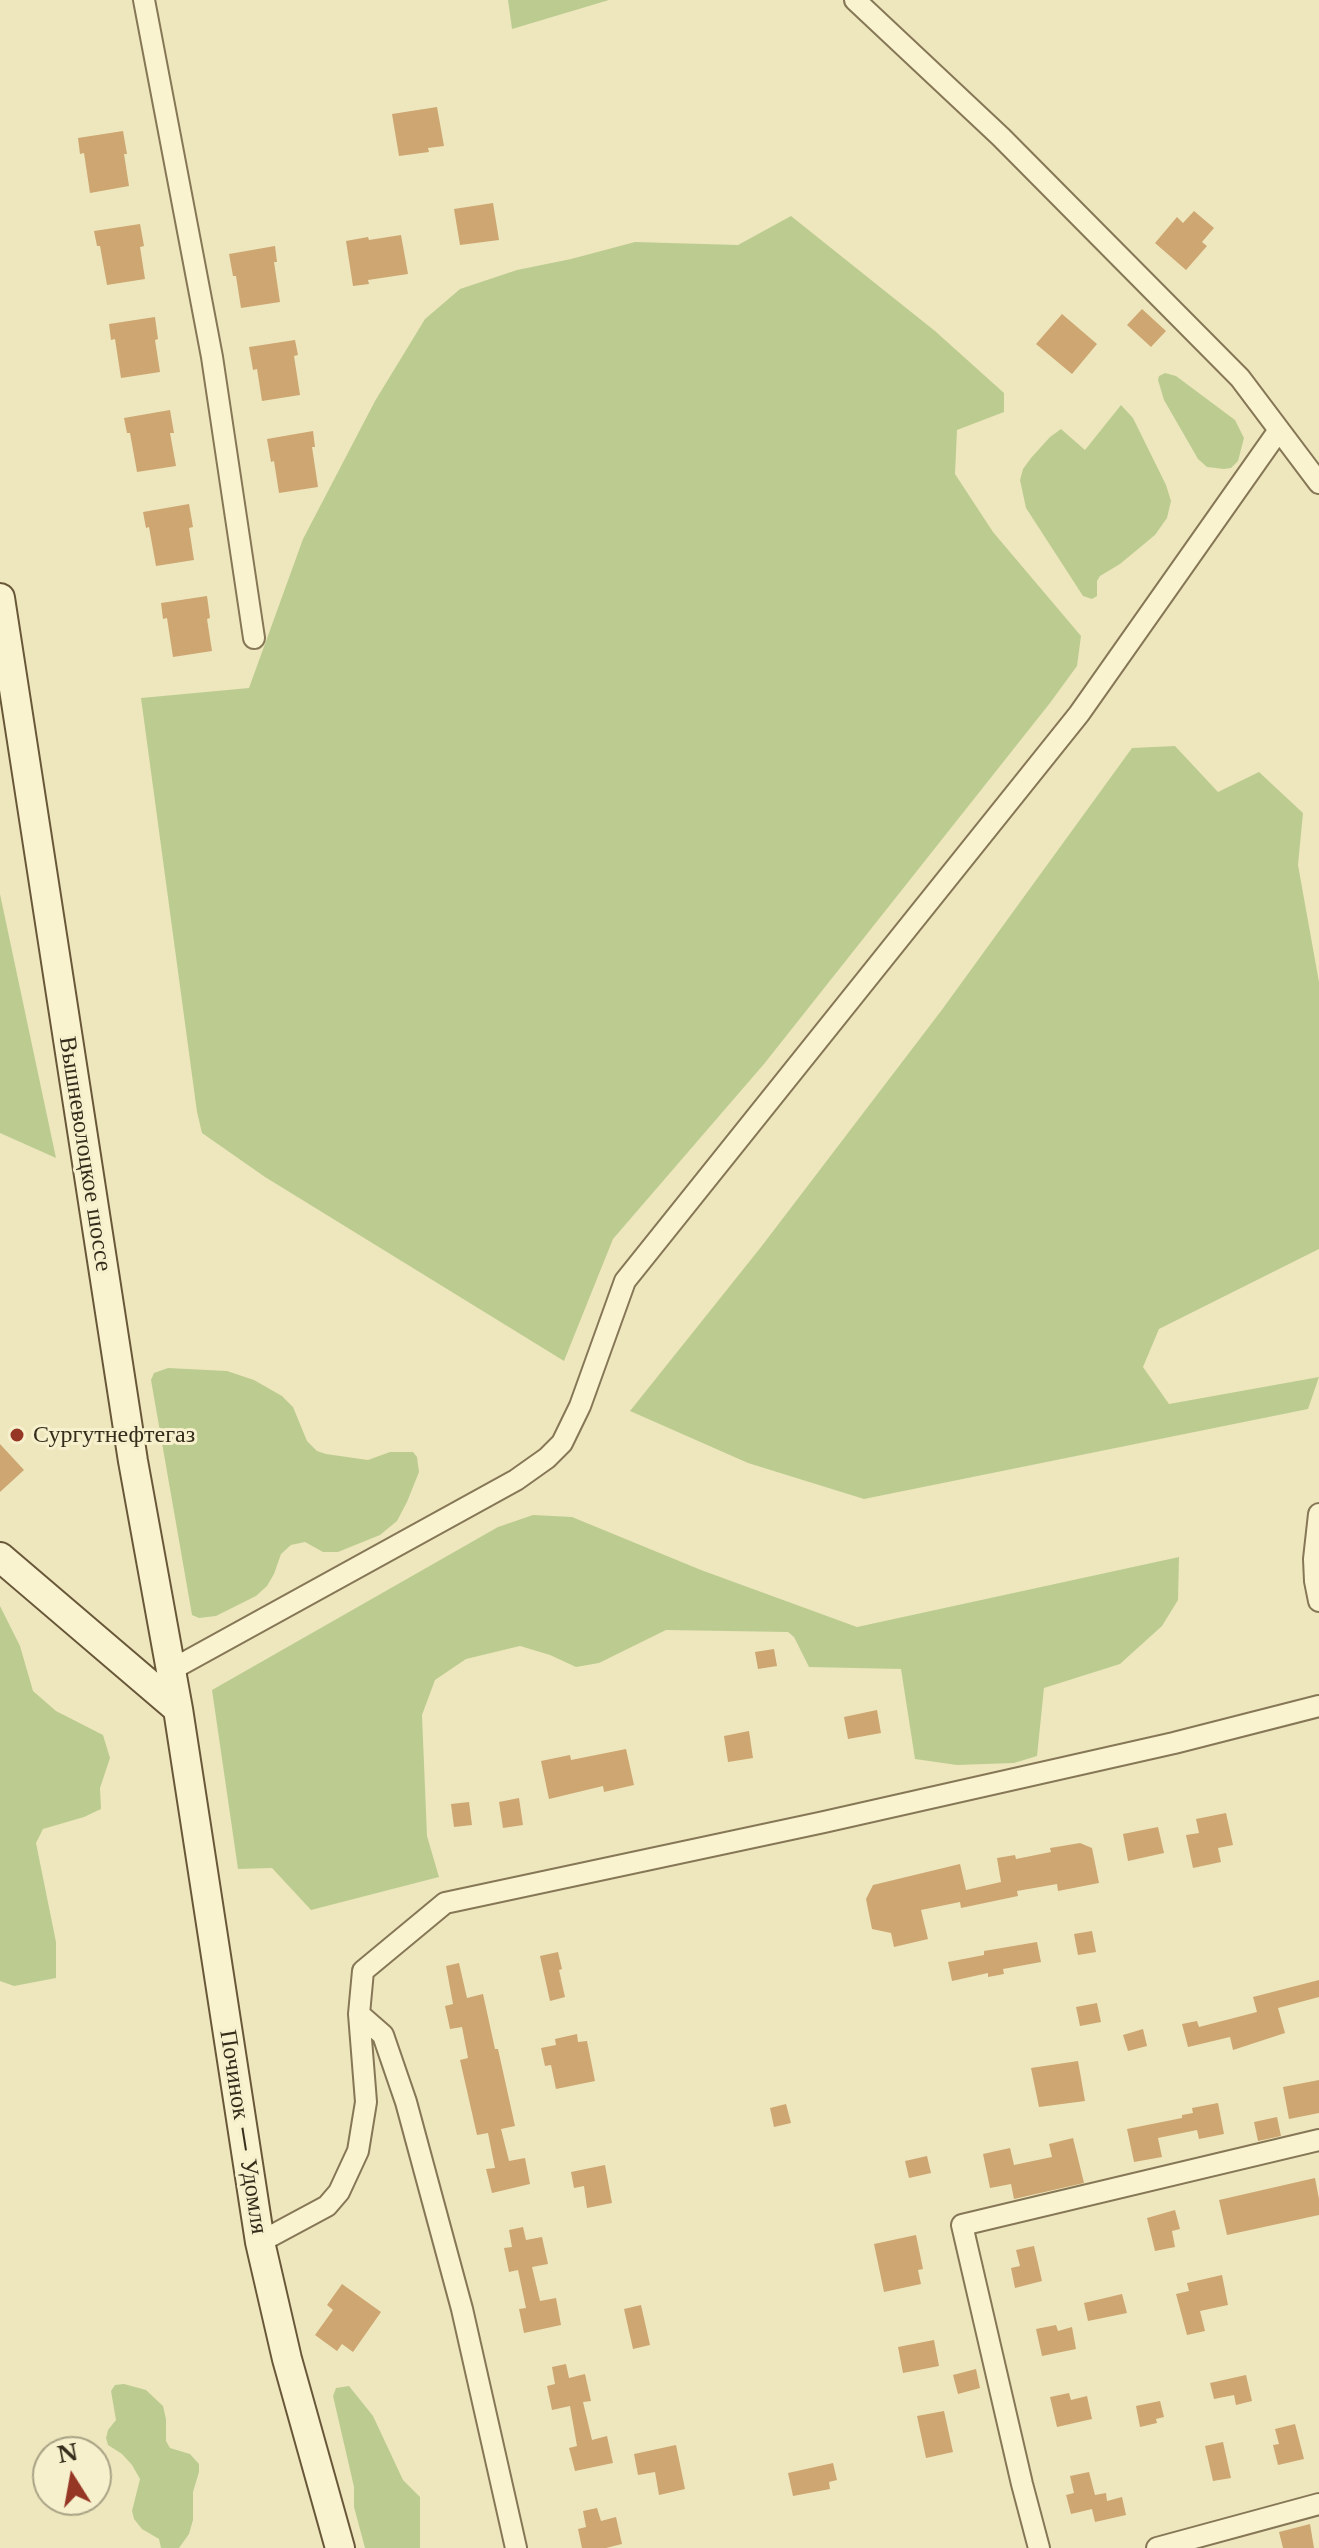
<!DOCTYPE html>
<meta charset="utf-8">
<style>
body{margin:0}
#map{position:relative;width:1319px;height:2548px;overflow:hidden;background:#eee7bd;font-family:"Libre Baskerville",serif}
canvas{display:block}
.north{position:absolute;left:32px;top:2436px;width:80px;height:80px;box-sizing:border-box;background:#f6f0cc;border:2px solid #a9a285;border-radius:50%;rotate:349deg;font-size:22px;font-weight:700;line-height:32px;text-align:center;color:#352c1b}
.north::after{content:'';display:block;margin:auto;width:28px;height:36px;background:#963625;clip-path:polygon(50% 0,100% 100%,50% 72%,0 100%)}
</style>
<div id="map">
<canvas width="1319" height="2548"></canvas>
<div class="north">N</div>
</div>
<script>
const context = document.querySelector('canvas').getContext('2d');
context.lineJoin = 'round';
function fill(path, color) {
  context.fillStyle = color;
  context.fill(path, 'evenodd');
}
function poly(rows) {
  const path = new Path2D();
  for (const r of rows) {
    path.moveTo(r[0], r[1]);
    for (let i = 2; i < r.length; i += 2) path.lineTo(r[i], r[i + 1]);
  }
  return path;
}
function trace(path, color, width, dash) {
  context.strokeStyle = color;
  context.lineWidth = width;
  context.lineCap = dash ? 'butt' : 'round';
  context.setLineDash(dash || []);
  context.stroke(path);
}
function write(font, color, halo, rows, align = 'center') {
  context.font = font + ' "Libre Baskerville",serif';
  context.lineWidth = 6;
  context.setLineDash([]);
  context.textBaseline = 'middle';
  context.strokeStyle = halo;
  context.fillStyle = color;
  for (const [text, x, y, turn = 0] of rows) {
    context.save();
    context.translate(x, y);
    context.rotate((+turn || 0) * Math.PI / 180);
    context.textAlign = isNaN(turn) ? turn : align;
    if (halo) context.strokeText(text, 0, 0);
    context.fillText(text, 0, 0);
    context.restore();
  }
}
const green = poly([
 [508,0,609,0,512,29],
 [791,216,935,331,1004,393,1004,412,957,430,955,474,993,532,1081,636,1077,666,1050,703,764,1064,613,1239,564,1361,265,1177,202,1133,197,1112,141,698,249,688,303,539,375,401,425,319,460,289,517,270,571,259,635,242,738,245],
 [1165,373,1176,376,1235,420,1244,438,1238,461,1231,468,1224,469,1207,467,1198,459,1164,400,1158,380,1159,376],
 [1121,405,1133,418,1166,485,1171,501,1167,518,1155,535,1120,564,1100,576,1097,581,1097,596,1092,599,1083,596,1026,508,1020,480,1023,469,1031,458,1050,437,1061,429,1085,450],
 [1175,746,1218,792,1259,772,1303,813,1298,865,1319,982,1319,1249,1159,1329,1143,1367,1169,1404,1319,1377,1308,1409,864,1499,748,1463,630,1411,761,1247,941,1011,1132,748],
 [0,894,56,1158,0,1133],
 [168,1368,227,1371,254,1380,282,1396,293,1407,307,1441,317,1451,326,1454,368,1460,390,1452,413,1452,417,1457,419,1472,407,1502,397,1521,380,1535,338,1552,323,1552,305,1542,291,1545,281,1554,274,1574,267,1586,256,1596,216,1616,199,1618,192,1615,151,1380,154,1373],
 [533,1515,572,1517,701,1570,857,1627,1179,1557,1178,1600,1162,1626,1120,1664,1044,1688,1037,1756,1014,1763,957,1765,915,1759,901,1669,809,1667,794,1637,788,1632,666,1630,599,1663,576,1667,550,1655,520,1646,466,1659,435,1680,422,1715,427,1836,439,1877,311,1910,272,1868,238,1869,212,1690,498,1527],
 [0,1606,20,1646,33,1691,56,1711,103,1735,110,1758,100,1788,101,1809,84,1817,43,1829,36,1843,56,1942,56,1978,14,1986,0,1981],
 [124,2384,146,2390,163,2406,166,2419,166,2441,170,2448,190,2454,199,2464,199,2472,193,2492,193,2520,189,2534,179,2548,161,2548,159,2539,142,2529,134,2519,132,2511,140,2479,132,2465,122,2454,108,2445,106,2438,108,2430,116,2420,111,2391,115,2385],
 [349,2386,373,2416,403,2480,420,2497,420,2548,365,2548,354,2507,354,2487,333,2396,336,2388]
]);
const building = poly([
 [437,107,444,146,428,148,429,152,399,156,392,114],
 [123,131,127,154,124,154,129,186,90,193,84,153,80,154,78,138],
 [493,203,499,240,460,245,454,209],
 [1194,211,1214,228,1202,242,1207,246,1186,270,1155,243,1177,217,1183,223],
 [140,224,144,246,140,247,145,279,107,285,100,246,97,246,94,231],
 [401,235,408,274,368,280,369,284,353,286,346,241,368,237,369,240],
 [275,246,277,262,274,262,280,302,241,308,236,276,233,276,229,254],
 [1142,309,1166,331,1151,347,1127,325],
 [1062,314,1097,344,1072,374,1036,344],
 [155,317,158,339,155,340,160,372,121,378,115,339,111,340,109,324],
 [295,340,298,355,294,356,300,395,262,401,257,369,253,370,249,347],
 [170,410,174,433,170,433,176,466,137,472,130,433,127,433,124,418],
 [313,431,315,447,312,447,318,487,279,493,274,461,271,462,267,439],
 [189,504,193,527,189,528,194,560,156,566,149,527,146,528,143,512],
 [207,596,210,618,207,619,212,651,173,657,167,618,163,619,161,603],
 [0,1444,24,1470,0,1492],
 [774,1649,777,1666,758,1669,755,1652],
 [877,1710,881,1733,848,1739,844,1717],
 [749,1731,753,1758,728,1762,724,1736],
 [626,1749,634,1785,604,1792,603,1786,549,1799,541,1761,570,1755,571,1760],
 [519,1798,523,1825,503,1828,499,1802],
 [469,1802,472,1825,454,1827,451,1804],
 [1226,1813,1233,1845,1218,1848,1221,1862,1193,1868,1186,1835,1199,1833,1196,1819],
 [1158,1827,1164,1853,1128,1861,1123,1834],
 [1080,1843,1092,1848,1099,1883,1058,1891,1057,1884,1017,1891,1018,1896,961,1908,960,1902,921,1910,928,1939,894,1947,891,1933,872,1929,866,1899,873,1885,960,1864,966,1890,1001,1882,997,1858,1015,1855,1016,1859,1051,1852,1050,1848],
 [1092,1931,1096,1952,1078,1955,1074,1934],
 [1037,1942,1041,1962,1003,1969,1004,1974,988,1977,988,1973,952,1981,948,1962,984,1955,984,1951],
 [558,1952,562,1969,559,1970,565,1997,550,2001,540,1956],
 [459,1963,467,1998,483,1994,495,2049,498,2049,515,2126,501,2129,509,2161,525,2158,530,2184,492,2193,486,2169,495,2168,488,2133,477,2135,460,2060,468,2058,462,2027,450,2029,445,2006,453,2004,446,1966],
 [1319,1980,1319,1997,1278,2008,1285,2033,1233,2050,1230,2037,1188,2047,1182,2024,1197,2021,1199,2027,1257,2012,1253,1997],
 [1097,2003,1101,2022,1080,2026,1076,2007],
 [1143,2029,1147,2046,1128,2051,1123,2035],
 [577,2034,578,2042,587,2041,595,2081,556,2089,551,2065,545,2066,541,2048,556,2045,555,2039],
 [1078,2061,1085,2101,1039,2107,1031,2068],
 [1319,2080,1319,2113,1289,2119,1283,2087],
 [1218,2103,1224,2134,1199,2139,1197,2130,1158,2138,1162,2157,1134,2162,1127,2129,1182,2118,1182,2115,1193,2113,1192,2108],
 [786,2104,791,2123,774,2127,770,2108],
 [1277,2117,1281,2136,1258,2141,1254,2122],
 [1073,2138,1084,2183,1014,2199,1011,2184,990,2188,983,2154,1010,2148,1014,2165,1052,2157,1049,2144],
 [927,2156,931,2173,909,2178,905,2161],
 [605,2165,612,2203,587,2208,584,2186,574,2188,571,2172],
 [1315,2178,1319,2199,1319,2215,1227,2235,1219,2200],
 [1175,2210,1180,2229,1172,2231,1175,2247,1155,2251,1147,2218],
 [523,2227,526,2240,542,2237,548,2264,532,2267,540,2301,556,2298,561,2325,524,2333,519,2309,526,2308,518,2270,509,2272,504,2248,512,2247,509,2230],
 [916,2235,923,2269,918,2270,921,2284,884,2292,874,2244],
 [1034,2246,1042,2281,1015,2288,1011,2268,1020,2266,1016,2250],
 [1222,2275,1228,2305,1200,2311,1205,2331,1187,2335,1176,2294,1189,2291,1187,2283],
 [342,2284,381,2312,353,2352,342,2344,337,2351,315,2335,333,2310,327,2305],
 [1122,2294,1127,2313,1088,2321,1084,2303],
 [641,2305,650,2345,633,2349,624,2309],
 [1056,2325,1058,2331,1072,2327,1076,2349,1042,2356,1036,2329],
 [934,2340,939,2366,903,2373,898,2347],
 [566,2364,569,2378,585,2374,591,2401,583,2402,592,2440,607,2436,613,2463,575,2471,569,2448,577,2446,570,2406,552,2410,547,2386,555,2384,552,2367],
 [976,2369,980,2388,958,2394,953,2375],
 [1246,2375,1252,2401,1236,2405,1234,2395,1214,2399,1210,2383],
 [1069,2393,1071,2400,1087,2396,1092,2419,1057,2427,1050,2397],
 [1160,2401,1164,2417,1156,2419,1157,2423,1140,2427,1136,2406],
 [944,2411,953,2452,926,2458,917,2416],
 [1295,2424,1304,2459,1278,2465,1273,2445,1279,2444,1275,2429],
 [1223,2442,1231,2478,1213,2481,1205,2446],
 [676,2445,685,2489,659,2495,655,2472,638,2475,634,2454],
 [833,2463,837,2480,829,2482,830,2489,793,2496,788,2473],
 [1089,2472,1095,2495,1106,2493,1107,2501,1122,2497,1126,2515,1095,2522,1092,2509,1071,2514,1066,2495,1074,2493,1070,2476],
 [597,2508,601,2521,616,2517,622,2544,606,2548,582,2548,578,2529,586,2527,583,2511],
 [1310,2524,1314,2548,1283,2548,1279,2532]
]);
const minor = poly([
 [144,0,212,357,254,638],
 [855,0,1001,137,1240,378,1319,483],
 [1319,1514,1314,1559,1315,1581,1319,1601],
 [171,1670,516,1480,547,1458,562,1443,580,1406,625,1281,1079,714,1279,430],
 [359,2014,383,2035,406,2102,462,2309,516,2548],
 [260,2242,327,2206,339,2192,358,2151,366,2102,359,2014,363,1971,445,1903,824,1822,1174,1743,1319,1706],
 [1039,2548,1022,2484,962,2225,1319,2140],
 [1157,2548,1319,2504]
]);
const secondary = poly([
 [0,598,133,1461,178,1709,260,2242,287,2359,340,2548],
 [0,1557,178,1709]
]);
const markers = [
 [17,1435,8,"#963625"]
];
const streetNames = [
 ["Вышневолоцкое шоссе",85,1154,81],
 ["Починок — Удомля",243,2132,81]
];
const poiNames = [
 ["Сургутнефтегаз",33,1435]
];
fill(green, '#bccc91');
fill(building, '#cda672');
trace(minor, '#867756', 24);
trace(secondary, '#685839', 32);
trace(minor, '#f9f3d0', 20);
trace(secondary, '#f9f3d0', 28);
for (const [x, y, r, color] of markers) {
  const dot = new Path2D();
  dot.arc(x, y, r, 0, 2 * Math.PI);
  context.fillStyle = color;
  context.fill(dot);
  trace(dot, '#f6f0cc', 3);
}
write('24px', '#352c1b', '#f6f0cc', streetNames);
write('24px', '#352c1b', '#f6f0cc', poiNames, 'left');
</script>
